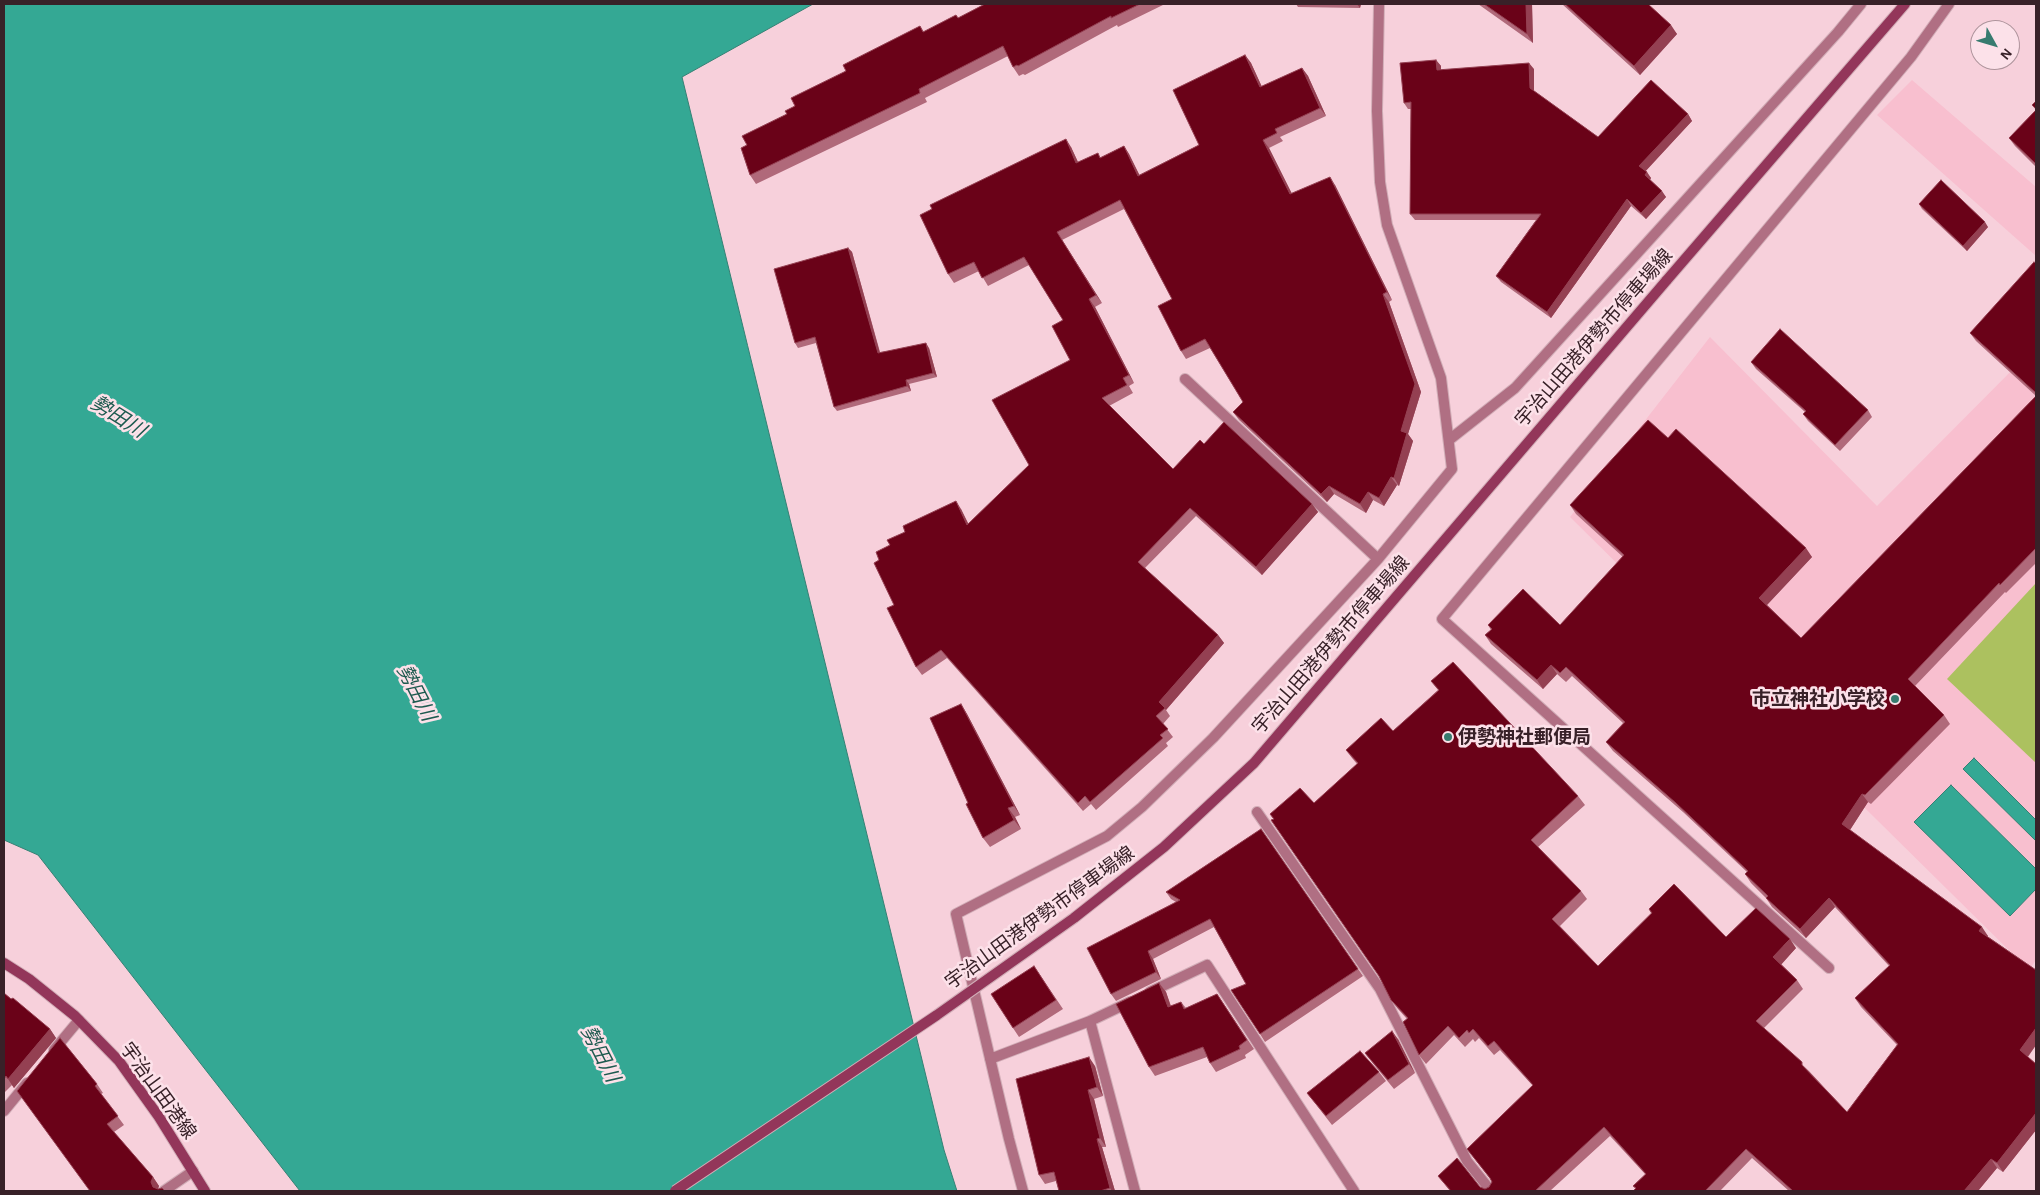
<!DOCTYPE html>
<meta charset="utf-8">
<style>
body{margin:0}
#map{position:relative;width:2040px;height:1195px;overflow:hidden;background:#f7d0db;font-family:"Alegreya Sans",sans-serif}
canvas{display:block}
.frame{position:absolute;inset:0;border:5px solid #382128;pointer-events:none}
.north{position:absolute;left:1970px;top:20px;width:50px;height:50px;box-sizing:border-box;background:#fce1e9;border:1px solid #ae949c;border-radius:50%;rotate:129deg;font-size:14px;font-weight:700;line-height:20px;text-align:center;color:#382128}
.north::after{content:'';display:block;margin:auto;width:18px;height:22px;background:#377b6f;clip-path:polygon(50% 0,100% 100%,50% 72%,0 100%)}
</style>
<div id="map">
<canvas width="2040" height="1195"></canvas>
<div class="frame"></div>
<div class="north">N</div>
</div>
<script>
const context = document.querySelector('canvas').getContext('2d');
context.lineJoin = 'round';
function fill(path, color) {
  context.fillStyle = color;
  context.fill(path, 'evenodd');
}
function poly(rows) {
  const path = new Path2D();
  for (const r of rows) {
    path.moveTo(r[0], r[1]);
    for (let i = 2; i < r.length; i += 2) path.lineTo(r[i], r[i + 1]);
  }
  return path;
}
function trace(path, color, width, dash) {
  context.strokeStyle = color;
  context.lineWidth = width;
  context.lineCap = dash ? 'butt' : 'round';
  context.setLineDash(dash || []);
  context.stroke(path);
}
function write(font, color, halo, rows, align = 'center') {
  context.font = font + ' "Alegreya Sans","Noto Sans JP",sans-serif';
  context.lineWidth = 5;
  context.setLineDash([]);
  context.textBaseline = 'middle';
  context.strokeStyle = halo;
  context.fillStyle = color;
  for (const [text, x, y, turn = 0] of rows) {
    context.save();
    context.translate(x, y);
    context.rotate((+turn || 0) * Math.PI / 180);
    context.textAlign = isNaN(turn) ? turn : align;
    if (halo) context.strokeText(text, 0, 0);
    context.fillText(text, 0, 0);
    context.restore();
  }
}
const built = poly([
 [1912,80,2036,187,2036,256,1877,115],
 [1710,337,1877,506,2036,346,2036,960,2029,970,1570,517]
]);
const green = poly([
 [2036,583,2036,763,1947,679]
]);
const water = poly([
 [4,4,813,4,682,77,944,1150,957,1191,300,1191,38,855,4,840,4,4],
 [1974,758,2036,820,2036,841,1963,769,1974,758],
 [1951,785,2036,869,2036,889,2010,916,1914,822,1951,785]
]);
const street = poly([
 [1185,379,1378,559],
 [1449,440,1515,388,1838,32,1861,4],
 [1257,812,1380,989,1467,1161,1491,1191],
 [1829,968,1442,619,1911,57,1949,4],
 [1150,992,1207,965,1354,1191],
 [1090,1021,1135,1191],
 [54,1050,79,1020],
 [990,1059,1090,1021,1130,1002],
 [4,1111,27,1083],
 [164,1191,193,1171],
 [1023,1191,1009,1139,956,914,1107,836,1142,807,1213,738,1378,559,1452,469,1441,378,1387,225,1380,182,1377,111,1379,4]
]);
const secondary = poly([
 [1666,281,1905,4],
 [4,963,29,979,75,1016,119,1061,159,1117,205,1191]
]);
const secondaryBridge = poly([
 [675,1191,937,1015,1074,918,1164,847,1254,763,1666,281]
]);
const wall = poly([
 [985,4,1165,4,1118,27,1117,25,1025,75,1023,74,1019,76,1013,67,1008,56,925,98,927,102,756,184,750,175,747,145,787,114,795,106,846,71,920,26,924,32,958,18],
 [1296,4,1361,4,1360,8,1298,7],
 [1478,4,1532,4,1533,43],
 [1562,4,1648,4,1677,34,1640,75],
 [1245,55,1251,63,1262,87,1302,68,1308,76,1326,116,1280,137,1283,141,1269,148,1292,194,1335,185,1392,300,1389,302,1421,392,1408,434,1413,441,1399,486,1397,485,1384,506,1373,500,1366,513,1334,494,1327,502,1239,420,1233,412,1243,402,1210,348,1186,359,1181,351,1172,299,1124,209,1062,240,1102,303,1095,307,1134,383,1129,386,1133,393,1109,406,1173,469,1204,444,1312,504,1318,512,1262,575,1196,516,1145,568,1218,635,1224,643,1166,710,1170,716,1163,724,1173,737,1166,743,1168,746,1096,810,1091,804,1083,811,947,658,922,675,916,667,894,605,879,560,961,509,968,524,1029,465,1070,360,1063,320,1029,265,988,286,979,271,954,283,948,274,1071,147,1078,162,1101,157,1124,146,1129,154,1139,175,1199,145],
 [1436,60,1441,66,1441,70,1534,69,1534,91,1598,137,1688,114,1692,121,1645,171,1651,178,1650,180,1666,197,1646,219,1631,206,1551,318,1501,282,1496,276,1536,220,1415,220,1410,214,1411,109,1408,109,1404,103],
 [2036,101,2036,167,2015,146,2009,138,2036,110,2032,105],
 [1919,204,1988,227,1967,251,1922,209],
 [848,248,852,252,880,352,929,348,937,377,909,384,911,391,837,411,834,407,816,343,798,348,795,343],
 [2036,264,2036,563,2006,593,2005,592,1915,686,1944,715,1950,724,1871,804,1868,802,1850,830,1988,936,1987,936,2036,970,2036,1045,2028,1057,2036,1064,2036,1130,2003,1172,1997,1168,1978,1191,1789,1191,1752,1158,1720,1191,1633,1191,1636,1189,1633,1186,1645,1174,1610,1136,1550,1191,1450,1191,1438,1176,1485,1189,1489,1187,1492,1182,1491,1180,1467,1149,1533,1086,1500,1050,1494,1055,1479,1038,1475,1042,1473,1039,1465,1047,1454,1035,1426,1064,1419,1055,1407,1019,1398,1009,1391,1000,1379,976,1270,814,1314,803,1357,764,1352,758,1346,750,1393,731,1438,690,1431,681,1578,796,1585,805,1538,847,1581,891,1587,899,1560,926,1598,966,1651,913,1649,909,1726,937,1796,948,1781,964,1797,980,1803,989,1764,1028,1809,1071,1847,1112,1897,1045,1861,1007,1855,998,1889,966,1835,907,1806,938,1772,907,1766,898,1751,883,1745,874,1747,872,1683,812,1613,751,1606,742,1623,723,1572,676,1566,682,1557,674,1543,689,1491,644,1485,635,1491,630,1488,625,1560,625,1623,557,1576,514,1570,505,1668,438,1812,557,1767,605,1801,638,2036,396,1976,341,1970,333],
 [1751,362,1868,410,1872,417,1840,451,1808,421,1803,414,1805,412,1756,369],
 [961,704,967,714,1020,815,1015,817,1021,829,990,847,983,838,968,803],
 [1261,829,1363,976,1265,1042,1260,1034,1246,984,1214,927,1153,959,1161,979,1116,1001,1111,994,1176,902,1171,899,1166,892],
 [1034,966,1063,1009,1019,1037,1013,1028],
 [1159,983,1166,992,1171,1006,1181,1002,1186,1008,1217,994,1254,1049,1245,1055,1246,1058,1216,1072,1210,1063,1207,1057,1155,1076,1149,1067],
 [4,993,50,1029,56,1038,14,1088,12,1085,4,1093],
 [60,1038,97,1084,103,1093,101,1094,124,1125,114,1132,153,1177,159,1186,158,1189,165,1191,90,1191],
 [1398,1039,1415,1073,1394,1089,1371,1061,1365,1053],
 [1095,1066,1103,1096,1094,1099,1106,1147,1102,1147,1115,1191,1059,1191,1056,1181,1045,1184,1039,1175],
 [1379,1072,1386,1081,1332,1125,1307,1093]
]);
const shadedWall = poly([
 [1357,4,1361,4,1360,8],
 [1526,4,1532,4,1533,43,1527,34],
 [1671,25,1677,34,1640,75,1634,66],
 [1245,55,1251,63,1266,96,1260,87],
 [1436,60,1441,66,1441,76,1437,70],
 [1529,63,1534,69,1534,94,1530,88],
 [1302,68,1308,76,1326,116,1320,108],
 [1688,114,1692,121,1644,173,1639,166],
 [1066,139,1071,147,1082,171,1076,163],
 [1263,140,1269,148,1296,202,1290,194],
 [1124,146,1129,154,1144,184,1138,176],
 [1647,172,1651,178,1649,181,1645,175],
 [1330,177,1335,185,1392,300,1387,292],
 [1662,191,1666,197,1646,219,1641,213],
 [1627,199,1631,206,1551,318,1547,312],
 [1985,222,1988,227,1967,251,1963,246],
 [1057,232,1062,240,1102,303,1096,295],
 [848,248,852,252,881,357,878,353],
 [1383,294,1389,302,1421,392,1408,434,1413,441,1399,486,1394,478,1401,431],
 [1089,299,1095,307,1134,383,1129,375],
 [926,343,929,348,937,377,933,373],
 [906,380,909,384,911,391,907,386],
 [1391,477,1397,485,1384,506,1379,498],
 [1329,486,1334,494,1327,502,1321,494],
 [1368,492,1373,500,1366,513,1360,504],
 [956,501,961,509,973,533,967,525],
 [1312,504,1318,512,1262,575,1256,567],
 [1806,548,1812,557,1765,607,1759,598],
 [1218,635,1224,643,1166,710,1159,702],
 [1551,665,1557,674,1543,689,1537,680],
 [961,704,967,714,1020,815,1014,806],
 [1862,794,1868,802,1848,833,1842,824],
 [1008,808,1015,817,1021,829,1014,820],
 [1829,898,1835,907,1806,938,1800,929],
 [1982,927,1988,936,1985,939,1979,931],
 [1790,939,1796,948,1780,966,1773,957],
 [1148,951,1153,959,1161,979,1156,972],
 [1159,983,1166,992,1174,1016,1168,1007],
 [2036,1028,2036,1045,2026,1059,2020,1050],
 [50,1029,56,1038,14,1088,8,1079],
 [1392,1031,1398,1039,1415,1073,1409,1064],
 [1089,1057,1095,1066,1103,1096,1097,1087],
 [1088,1090,1094,1099,1106,1147,1100,1138],
 [2036,1113,2036,1130,2003,1172,1997,1163],
 [1097,1139,1102,1147,1115,1191,1112,1191,1110,1188],
 [1991,1159,1997,1168,1978,1191,1964,1191],
 [153,1177,159,1186,157,1191,153,1187,151,1182]
]);
const building = poly([
 [985,4,1140,4,1111,18,1111,16,1018,66,1017,65,1013,67,1003,46,919,89,920,93,750,175,741,148,747,145,742,136,787,114,785,111,795,106,791,98,846,71,843,65,920,26,923,32,956,15,958,18,985,4],
 [1484,4,1526,4,1527,34,1484,4],
 [1565,4,1648,4,1671,25,1634,66,1565,4],
 [1245,55,1260,87,1302,68,1320,108,1275,129,1277,133,1263,140,1290,194,1330,177,1387,292,1383,294,1415,384,1401,431,1407,433,1394,478,1391,477,1379,498,1368,492,1360,504,1329,486,1321,494,1233,412,1243,402,1205,339,1181,351,1158,306,1172,299,1120,200,1057,232,1096,295,1089,299,1129,375,1123,378,1127,385,1102,398,1173,469,1200,440,1204,444,1224,422,1312,504,1256,567,1190,508,1138,562,1218,635,1159,702,1165,708,1156,716,1168,729,1160,735,1163,738,1090,802,1085,796,1078,803,941,650,916,667,887,608,894,605,874,563,879,560,876,552,890,545,887,540,905,532,903,526,956,501,967,525,1029,465,992,400,1070,360,1052,326,1063,320,1024,257,982,278,974,262,948,274,920,215,932,209,930,205,1066,139,1076,163,1098,153,1100,158,1124,146,1138,176,1199,145,1173,90,1245,55],
 [1436,60,1437,70,1529,63,1530,88,1598,137,1651,80,1688,114,1639,166,1647,172,1645,175,1662,191,1641,213,1627,199,1547,312,1496,276,1541,214,1410,214,1411,102,1404,103,1400,63,1436,60],
 [2036,101,2036,109,2032,105,2036,101],
 [2036,110,2036,164,2009,138,2036,110],
 [1941,180,1985,222,1963,246,1919,204,1941,180],
 [848,248,878,353,926,343,933,373,906,380,907,386,834,407,815,337,795,343,774,269,848,248],
 [2034,262,2036,264,2036,393,1970,333,2034,262],
 [1780,329,1868,410,1835,445,1803,414,1806,411,1751,362,1780,329],
 [2036,396,2036,548,2000,585,1999,583,1908,679,1944,715,1865,795,1862,794,1842,824,1982,927,1979,931,2036,970,2036,1028,2020,1050,2036,1064,2036,1113,1997,1163,1991,1159,1964,1191,1793,1191,1746,1149,1705,1191,1633,1191,1636,1188,1633,1186,1646,1174,1604,1127,1535,1191,1451,1191,1438,1176,1457,1158,1480,1187,1485,1189,1489,1187,1492,1182,1490,1178,1467,1149,1533,1085,1494,1041,1488,1046,1473,1029,1469,1033,1467,1030,1459,1038,1448,1026,1419,1055,1403,1022,1408,1018,1391,1000,1379,976,1271,820,1274,819,1270,814,1300,788,1314,803,1358,763,1346,750,1381,718,1393,731,1439,690,1431,681,1453,662,1578,796,1531,840,1581,891,1552,919,1598,966,1652,913,1649,909,1674,884,1726,937,1756,908,1790,939,1773,957,1797,980,1756,1021,1802,1062,1802,1065,1847,1112,1898,1044,1855,998,1890,965,1829,898,1800,929,1766,898,1768,896,1745,874,1748,871,1676,803,1606,742,1625,722,1566,667,1560,673,1551,665,1537,680,1485,635,1492,629,1488,625,1523,589,1560,625,1624,555,1570,505,1648,420,1668,438,1676,429,1806,548,1759,598,1801,638,2036,396],
 [961,704,1014,806,1008,808,1014,820,983,838,966,804,968,803,930,718,961,704],
 [1261,829,1358,969,1260,1034,1231,990,1246,984,1210,919,1148,951,1156,972,1111,994,1087,948,1180,900,1166,892,1261,829],
 [1034,966,1056,1000,1013,1028,991,994,1034,966],
 [1159,983,1168,1007,1181,1002,1184,1009,1217,994,1247,1040,1239,1046,1240,1049,1210,1063,1203,1047,1149,1067,1116,1004,1159,983],
 [4,993,11,999,13,998,50,1029,8,1079,6,1076,4,1079,4,993],
 [1392,1031,1409,1064,1388,1080,1365,1053,1392,1031],
 [60,1038,97,1084,95,1086,118,1116,107,1124,153,1177,151,1182,153,1187,158,1189,162,1188,165,1191,90,1191,17,1091,60,1038],
 [1360,1051,1379,1072,1326,1116,1307,1093,1360,1051],
 [1089,1057,1097,1087,1088,1090,1100,1138,1097,1139,1110,1188,1100,1191,1059,1191,1054,1172,1039,1175,1016,1079,1089,1057]
]);
const markers = [
 [1895,699,5,"#377b6f"],
 [1448,737,5,"#377b6f"]
];
const streetNames = [
 ["宇治山田港伊勢市停車場線",1594,338,-49],
 ["宇治山田港伊勢市停車場線",1331,645,-49],
 ["宇治山田港伊勢市停車場線",1040,918,-36],
 ["宇治山田港線",158,1091,54]
];
const poiNames = [
 ["市立神社小学校",1885,699],
 ["伊勢神社郵便局",1458,737,"left"]
];
const waterNames = [
 ["勢田川",118,417,32],
 ["勢田川",416,693,63],
 ["勢田川",600,1054,63]
];
fill(built, '#f8bfcf');
fill(green, '#acc15f');
fill(water, '#34a894');
trace(water, '#358074', 1);
trace(street, '#d1adb7', 12);
trace(secondary, '#d1adb7', 12);
trace(street, '#b06f83', 10);
trace(secondary, '#93365a', 10);
trace(secondaryBridge, '#d1adb7', 12, []);
trace(secondaryBridge, '#93365a', 10);
fill(wall, '#b0697a');
fill(shadedWall, '#944052');
fill(building, '#6a0218');
trace(building, '#944052', 1);
for (const [x, y, r, color] of markers) {
  const dot = new Path2D();
  dot.arc(x, y, r, 0, 2 * Math.PI);
  context.fillStyle = color;
  context.fill(dot);
  trace(dot, '#fce1e9', 2);
}
write('19px', '#382128', '#fce1e9', streetNames);
write('bold 19px', '#382128', '#fce1e9', poiNames, 'right');
write('italic 20px', '#1d5a4f', '#fce1e9', waterNames);
</script>
